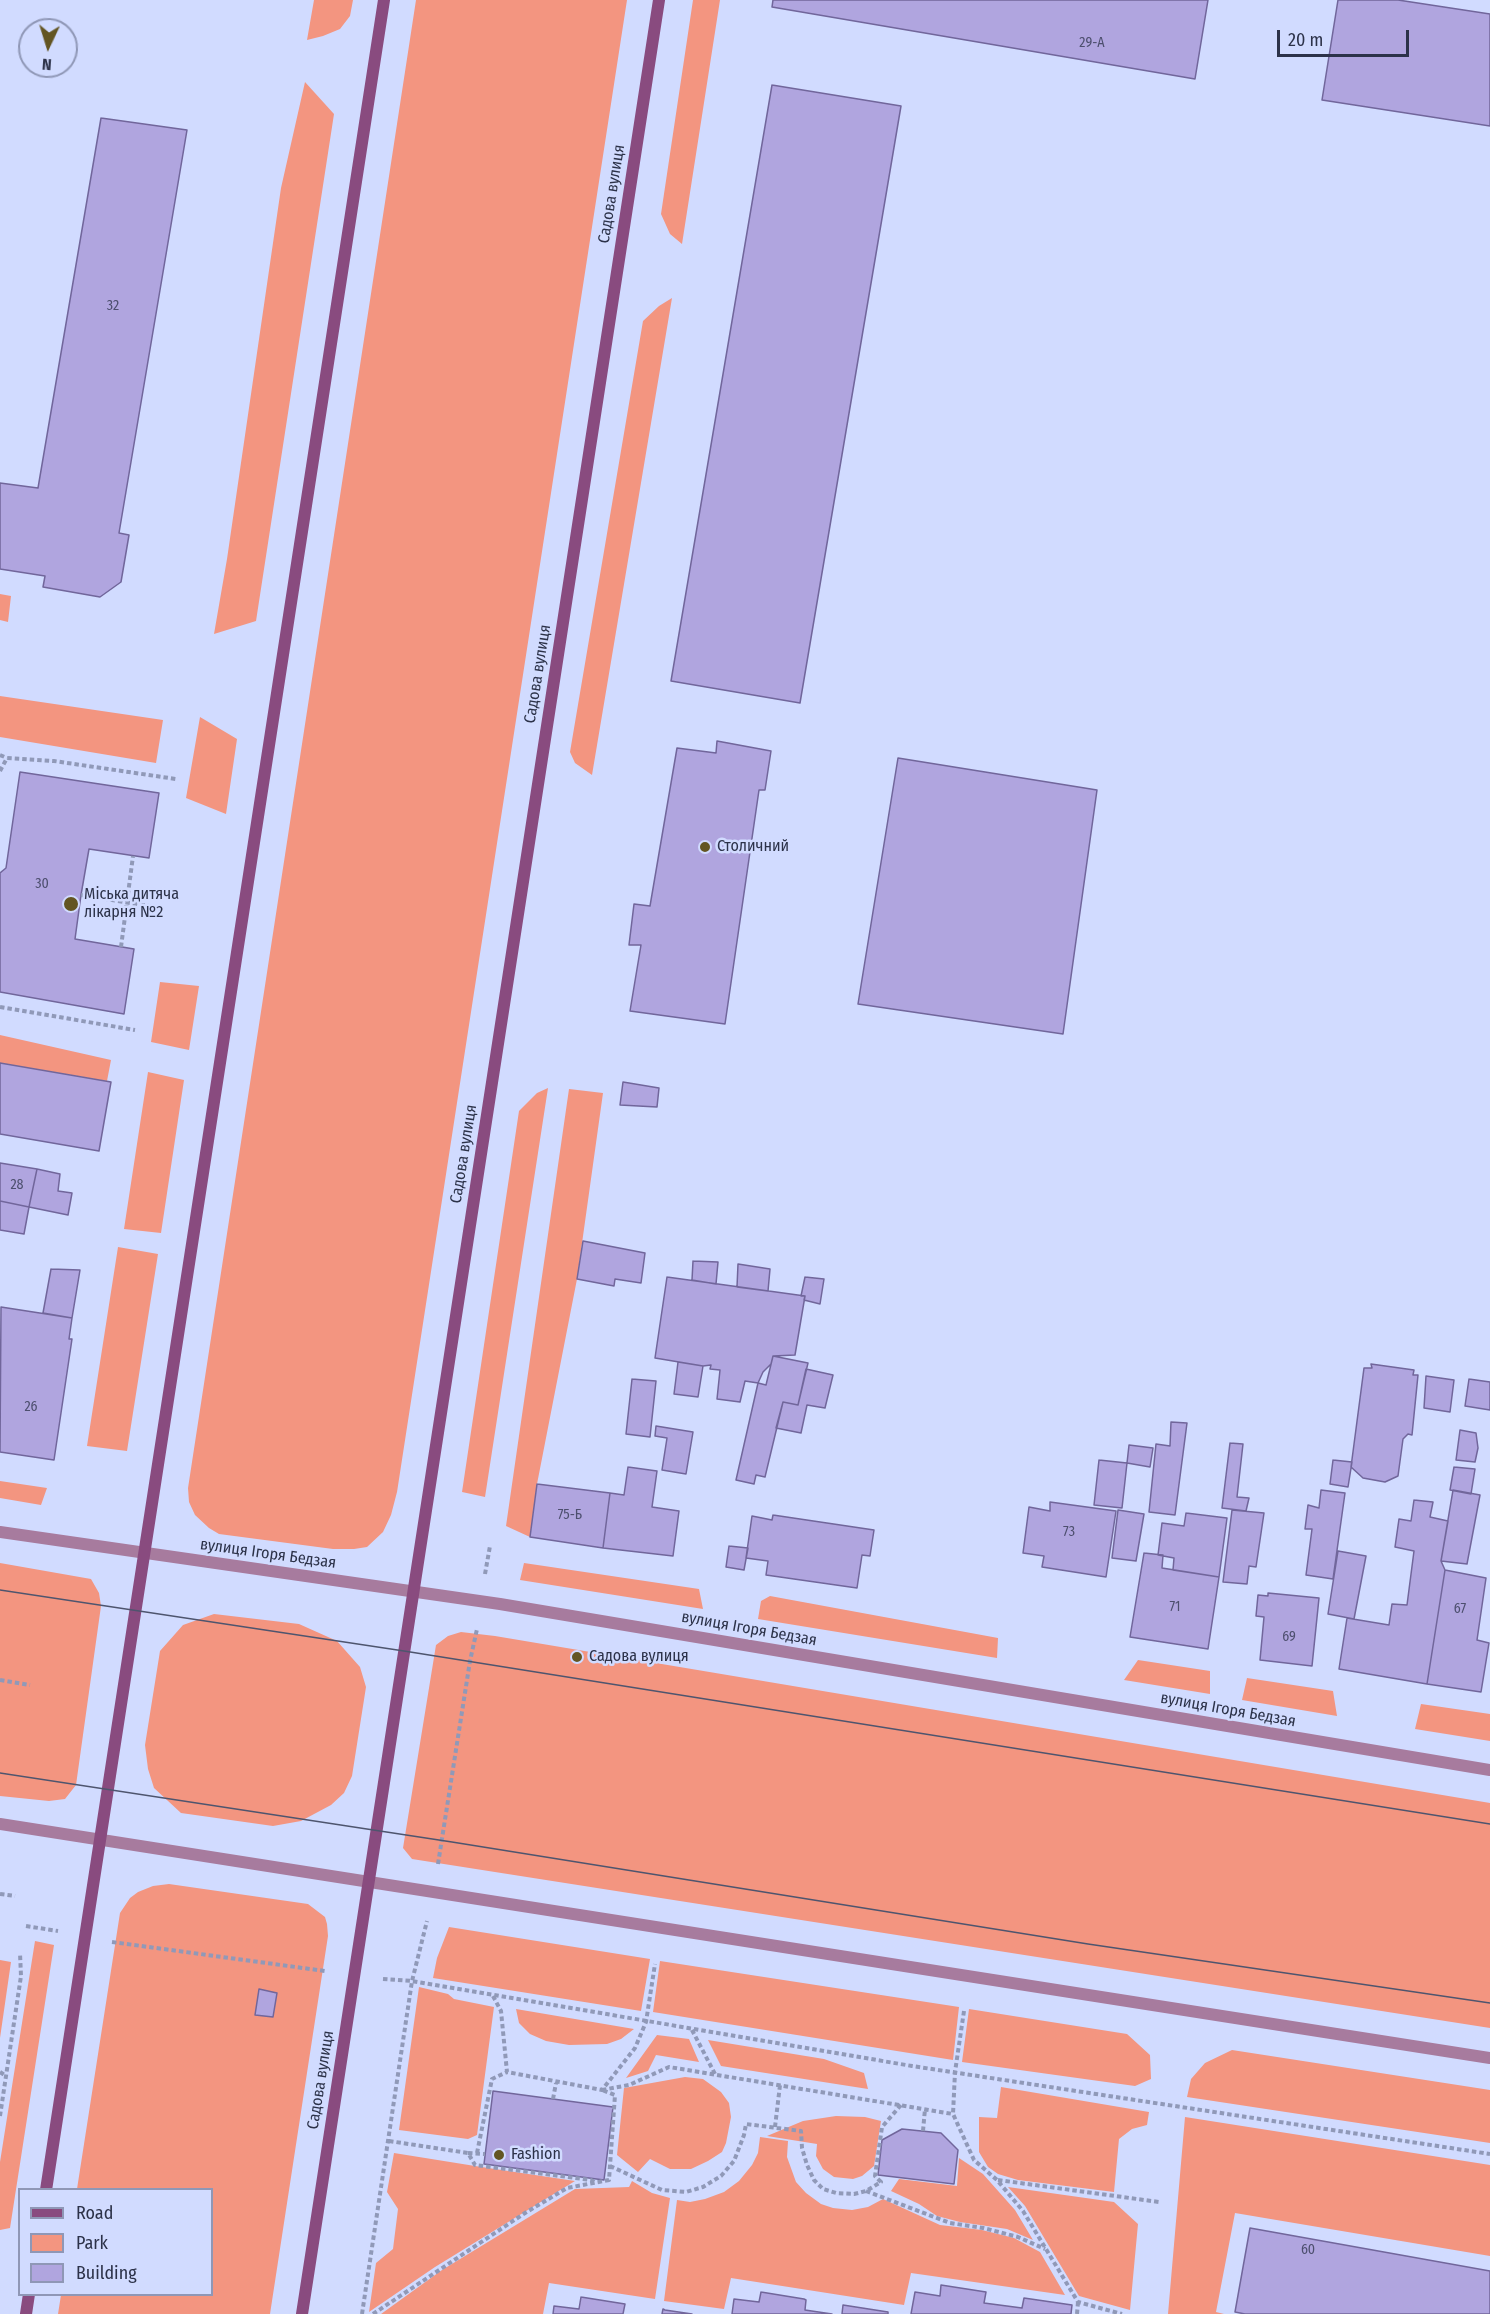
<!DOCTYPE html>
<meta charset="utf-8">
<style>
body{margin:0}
#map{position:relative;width:1490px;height:2314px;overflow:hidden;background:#d1dbff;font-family:"Fira Sans Condensed",sans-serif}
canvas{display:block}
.legend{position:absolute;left:18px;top:2188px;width:195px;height:108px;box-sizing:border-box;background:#d1dbff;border:2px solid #8f97b6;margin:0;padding:8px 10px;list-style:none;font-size:18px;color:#2c3249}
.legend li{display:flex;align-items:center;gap:12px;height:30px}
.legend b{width:30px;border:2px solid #8f97b6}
.north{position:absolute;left:18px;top:18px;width:60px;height:60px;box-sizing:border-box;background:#d1dbff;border:2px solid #8f97b6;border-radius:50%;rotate:184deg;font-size:16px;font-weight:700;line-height:24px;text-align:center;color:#2c3249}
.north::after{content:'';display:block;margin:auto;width:21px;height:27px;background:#635522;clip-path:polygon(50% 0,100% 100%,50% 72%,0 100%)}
.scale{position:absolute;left:1277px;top:30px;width:132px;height:27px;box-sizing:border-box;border:3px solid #2c3249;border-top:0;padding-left:8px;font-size:18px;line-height:21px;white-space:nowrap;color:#2c3249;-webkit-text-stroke:4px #d1dbff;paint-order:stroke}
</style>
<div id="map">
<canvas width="1490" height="2314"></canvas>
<ul class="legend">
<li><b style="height:8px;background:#894b7f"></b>Road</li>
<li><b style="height:16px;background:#f39580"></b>Park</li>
<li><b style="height:16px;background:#b0a5df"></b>Building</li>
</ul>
<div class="north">N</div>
<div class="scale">20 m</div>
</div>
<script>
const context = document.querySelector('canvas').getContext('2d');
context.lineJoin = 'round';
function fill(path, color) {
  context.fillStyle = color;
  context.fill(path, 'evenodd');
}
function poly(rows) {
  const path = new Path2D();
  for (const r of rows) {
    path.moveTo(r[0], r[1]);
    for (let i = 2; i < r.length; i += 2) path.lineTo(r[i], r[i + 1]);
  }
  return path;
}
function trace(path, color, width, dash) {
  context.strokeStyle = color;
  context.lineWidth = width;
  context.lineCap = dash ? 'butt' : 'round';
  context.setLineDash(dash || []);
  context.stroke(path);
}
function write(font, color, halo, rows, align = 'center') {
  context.font = font + ' "Fira Sans Condensed",sans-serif';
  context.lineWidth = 5;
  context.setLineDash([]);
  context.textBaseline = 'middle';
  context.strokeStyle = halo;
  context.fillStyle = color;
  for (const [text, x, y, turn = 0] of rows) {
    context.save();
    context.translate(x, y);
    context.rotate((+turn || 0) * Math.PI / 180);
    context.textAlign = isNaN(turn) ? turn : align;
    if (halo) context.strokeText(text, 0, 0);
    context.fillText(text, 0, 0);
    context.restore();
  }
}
const green = poly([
 [314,0,353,0,350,16,340,29,323,36,307,40],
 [416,0,627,0,397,1492,391,1515,383,1532,367,1547,354,1549,333,1549,219,1534,209,1528,195,1515,189,1502,188,1488],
 [693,0,720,0,682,244,670,234,661,214],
 [305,82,334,114,256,621,214,634,227,559,281,188],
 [672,298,592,775,575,763,570,752,643,321,659,306],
 [0,594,11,596,8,622,0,620],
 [0,696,163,720,156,763,0,737],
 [200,717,237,739,226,814,186,798],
 [160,982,199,986,189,1050,151,1042],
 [0,1035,111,1060,107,1081,0,1063],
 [148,1072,184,1080,161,1233,124,1229],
 [548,1088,485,1497,462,1492,519,1111,537,1093],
 [569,1089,603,1093,577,1279,537,1484,530,1537,506,1526],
 [118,1247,158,1254,127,1451,87,1446],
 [0,1481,47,1488,41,1505,0,1498],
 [0,1563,91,1579,99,1593,101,1606,76,1785,65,1799,49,1801,0,1796],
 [524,1563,699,1589,703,1609,520,1580],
 [770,1596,998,1638,997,1658,758,1619,761,1601],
 [214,1614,299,1624,337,1641,360,1667,366,1687,352,1776,344,1793,331,1805,301,1821,273,1826,181,1813,154,1788,148,1769,145,1745,160,1651,183,1625],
 [461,1632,495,1636,1490,1803,1490,2028,412,1859,403,1848,436,1645,448,1636],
 [1138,1660,1210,1671,1210,1694,1124,1680],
 [1247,1678,1333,1691,1337,1716,1242,1700],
 [1421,1704,1490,1714,1490,1741,1415,1729],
 [169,1884,308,1904,325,1917,327,1924,328,1936,270,2314,58,2314,61,2295,212,2294,212,2190,77,2189,120,1913,130,1898,138,1892,153,1886],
 [449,1927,650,1959,641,2011,433,1978,437,1958],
 [35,1941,54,1945,10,2228,0,2230,0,2162],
 [0,1960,11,1962,0,2038],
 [660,1961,959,2007,953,2060,653,2012],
 [419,1987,448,1994,454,1999,494,2007,477,2135,468,2139,399,2130],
 [516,2009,634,2029,621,2039,607,2044,569,2045,546,2041,530,2034,519,2023],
 [969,2009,1127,2034,1150,2055,1151,2079,1135,2086,962,2062],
 [657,2035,689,2039,699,2062,656,2055,648,2071,626,2078],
 [708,2040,824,2059,864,2073,868,2089,721,2066],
 [1232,2050,1490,2090,1490,2143,1187,2097,1191,2079,1205,2063],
 [685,2077,703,2079,721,2092,729,2103,731,2117,726,2143,722,2152,708,2161,691,2169,670,2169,650,2159,638,2172,617,2155,624,2088],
 [1001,2087,1149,2112,1147,2125,1132,2129,1119,2139,1114,2192,1018,2180,998,2174,988,2167,979,2152,979,2117,997,2118],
 [836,2116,865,2117,881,2121,874,2166,862,2176,853,2179,834,2177,823,2169,816,2156,817,2144,767,2136,803,2121],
 [1185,2117,1490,2165,1490,2256,1235,2213,1216,2312,1224,2314,1168,2314],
 [760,2137,788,2141,787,2157,796,2182,806,2193,821,2204,833,2208,852,2210,868,2207,883,2199,940,2225,982,2230,1014,2238,1040,2252,1065,2295,911,2273,904,2305,731,2278,724,2309,664,2301,677,2200,690,2202,705,2199,724,2192,739,2181,752,2165,758,2153],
 [394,2153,475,2166,575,2181,435,2267,369,2312,376,2263,393,2249,398,2209,387,2192],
 [959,2158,983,2174,1015,2210,1033,2240,1007,2229,960,2222,937,2216,919,2204,891,2191,899,2179,957,2186],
 [632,2181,652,2193,670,2198,655,2299,549,2283,543,2314,381,2314,442,2270,575,2189,629,2187],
 [1008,2187,1114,2202,1138,2224,1130,2310,1079,2296,1025,2206]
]);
const building = poly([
 [773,0,1208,0,1195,79,772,7,773,0],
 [1338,0,1398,0,1490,14,1490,126,1322,100,1338,0],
 [772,85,901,106,800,703,671,681,772,85],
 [101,118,187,130,119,533,129,535,121,582,100,597,43,587,45,576,0,569,0,483,38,488,101,118],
 [717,741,771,751,765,790,759,790,725,1024,630,1011,641,945,629,945,634,904,650,906,677,748,716,753,717,741],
 [898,758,1097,790,1063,1034,858,1004,898,758],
 [20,772,159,793,149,858,89,849,81,895,75,939,134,949,124,1014,0,992,0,873,6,868,20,772],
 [0,1063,111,1082,99,1151,0,1134,0,1063],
 [623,1082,659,1088,657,1107,620,1105,623,1082],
 [0,1163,37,1169,29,1207,0,1201,0,1163],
 [37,1169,60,1174,58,1191,72,1193,68,1215,29,1207,37,1169],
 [0,1201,29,1207,24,1234,0,1230,0,1201],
 [583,1241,645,1253,641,1283,615,1279,614,1286,577,1279,583,1241],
 [693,1261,718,1262,716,1284,692,1280,693,1261],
 [738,1264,770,1269,768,1291,737,1287,738,1264],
 [51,1269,80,1270,72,1318,43,1313,51,1269],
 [667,1277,805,1296,795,1355,773,1356,771,1364,763,1372,758,1383,745,1381,740,1402,717,1399,720,1370,710,1369,711,1365,703,1366,655,1358,667,1277],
 [805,1277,824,1279,820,1304,804,1300,805,1296,801,1296,805,1277],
 [1,1307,72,1318,69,1339,72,1339,54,1460,0,1452,1,1307],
 [773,1356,808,1363,798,1405,783,1402,765,1477,756,1475,754,1484,736,1480,758,1383,766,1385,773,1356],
 [678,1362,703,1366,698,1397,674,1394,678,1362],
 [1371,1364,1414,1370,1413,1375,1418,1375,1412,1435,1408,1434,1403,1439,1398,1476,1385,1482,1363,1478,1351,1467,1364,1368,1372,1368,1371,1364],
 [806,1369,833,1375,825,1408,807,1405,801,1433,776,1428,783,1402,798,1405,806,1369],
 [1426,1376,1454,1380,1450,1412,1424,1408,1426,1376],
 [632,1379,656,1381,650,1437,626,1434,632,1379],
 [1469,1379,1490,1382,1490,1410,1465,1406,1469,1379],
 [1171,1422,1187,1423,1175,1515,1149,1512,1156,1444,1170,1446,1171,1422],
 [656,1426,693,1432,686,1474,662,1470,667,1438,655,1436,656,1426],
 [1460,1430,1476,1433,1478,1448,1475,1462,1456,1460,1460,1430],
 [1230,1443,1243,1444,1237,1497,1249,1498,1246,1511,1222,1508,1230,1443],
 [1129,1445,1153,1448,1150,1467,1127,1463,1129,1445],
 [1099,1460,1127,1463,1122,1508,1094,1505,1099,1460],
 [1333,1460,1352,1462,1348,1487,1330,1484,1333,1460],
 [628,1467,657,1471,652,1507,679,1511,673,1556,603,1548,610,1493,624,1495,628,1467],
 [1454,1467,1475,1469,1471,1494,1450,1490,1454,1467],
 [537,1484,610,1493,603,1548,530,1537,537,1484],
 [1321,1490,1345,1493,1333,1579,1306,1575,1312,1529,1305,1529,1308,1505,1319,1508,1321,1490],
 [1453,1490,1480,1495,1467,1564,1441,1561,1453,1490],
 [1414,1500,1433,1502,1430,1517,1448,1521,1441,1561,1445,1570,1427,1684,1339,1669,1347,1618,1389,1625,1392,1604,1407,1605,1414,1551,1395,1547,1399,1519,1411,1521,1414,1500],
 [1050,1502,1116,1511,1106,1577,1042,1567,1044,1556,1023,1553,1029,1507,1050,1511,1050,1502],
 [1118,1510,1144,1514,1136,1561,1112,1558,1118,1510],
 [1232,1510,1264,1513,1256,1567,1249,1566,1247,1584,1223,1582,1232,1510],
 [1186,1513,1227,1518,1219,1577,1173,1570,1174,1558,1158,1555,1162,1523,1184,1526,1186,1513],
 [773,1515,874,1530,870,1556,862,1555,857,1588,766,1575,768,1561,746,1558,752,1516,772,1520,773,1515],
 [729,1546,748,1548,744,1570,726,1567,729,1546],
 [1338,1551,1366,1556,1354,1619,1328,1614,1338,1551],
 [1144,1553,1163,1555,1162,1568,1219,1577,1208,1649,1130,1637,1144,1553],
 [1445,1570,1486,1578,1477,1640,1489,1643,1481,1692,1427,1684,1445,1570],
 [1268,1593,1319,1598,1312,1666,1260,1660,1264,1617,1256,1616,1258,1595,1268,1596,1268,1593],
 [259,1989,277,1993,273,2017,255,2015,259,1989],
 [493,2091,613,2107,604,2180,484,2164,493,2091],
 [902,2129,941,2133,958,2150,954,2184,878,2175,882,2140,902,2129],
 [1250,2228,1490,2271,1490,2314,1245,2314,1235,2312,1250,2228],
 [941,2285,986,2292,984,2303,1022,2308,1024,2298,1072,2305,1071,2314,911,2314,915,2292,940,2296,941,2285],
 [761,2292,804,2299,806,2300,805,2310,832,2314,732,2314,734,2299,759,2302,761,2292],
 [581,2297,625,2304,623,2314,553,2314,554,2306,579,2309,581,2297],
 [843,2305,888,2312,888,2314,842,2314,843,2305],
 [663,2309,665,2310,692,2314,662,2314,663,2309]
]);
const path = poly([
 [0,755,7,758],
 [0,771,7,758,54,761,176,779],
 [81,895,155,907],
 [121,947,133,856],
 [0,1007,135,1030],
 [485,1574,490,1546],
 [0,1680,30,1685],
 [438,1864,470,1661,477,1629],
 [0,1894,15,1896],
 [26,1926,58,1931],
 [112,1942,325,1971],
 [383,1979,412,1981,912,2066,1490,2154],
 [493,1996,501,2011,507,2072,602,2090,635,2048,646,2022,655,1964],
 [964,2011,955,2072,953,2114,974,2160,997,2180,1023,2211,1078,2302,1122,2314],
 [692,2030,715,2074],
 [0,2072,6,2076],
 [602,2090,629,2085,669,2067,953,2114],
 [553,2099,556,2083],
 [0,2116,21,1976,20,1953],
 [775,2127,780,2085],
 [923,2131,925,2109],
 [389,2141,468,2153,475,2165,591,2180,597,2183],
 [468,2153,485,2154],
 [477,2153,492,2079,507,2072],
 [610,2166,662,2190,686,2192,703,2187,721,2176,734,2161,744,2135,746,2124,801,2131,802,2148,807,2165,814,2180,823,2189,836,2193,854,2194,866,2191,881,2182,875,2176,882,2127,901,2105],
 [998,2180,1159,2202],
 [866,2191,950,2223,983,2228,1018,2237,1045,2249],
 [362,2314,412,1981,427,1921],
 [373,2314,525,2213,567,2188,609,2180,615,2095,602,2090],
 [1077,2314,1078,2302]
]);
const tertiary = poly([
 [0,1532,500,1604,1490,1770],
 [0,1824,1490,2058]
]);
const secondary = poly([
 [46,2190,384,0],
 [26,2314,29,2294],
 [302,2314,659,0]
]);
const tram = poly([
 [0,1590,404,1651,1490,1824],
 [0,1773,452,1842,1088,1944,1490,2003]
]);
const markers = [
 [705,847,6,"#635522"],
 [71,904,8,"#635522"],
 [577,1657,6,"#635522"],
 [499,2155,6,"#635522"]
];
const numberNames = [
 ["29-А",1092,43],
 ["32",113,306],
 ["30",42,884],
 ["28",17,1185],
 ["26",31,1407],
 ["75-Б",570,1515],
 ["73",1069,1532],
 ["71",1175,1607],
 ["67",1460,1609],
 ["69",1289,1637],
 ["60",1308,2250]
];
const streetNames = [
 ["Садова вулиця",612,194,-81],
 ["Садова вулиця",538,674,-81],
 ["Садова вулиця",464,1154,-81],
 ["вулиця Ігоря Бедзая",268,1554,8],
 ["вулиця Ігоря Бедзая",749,1629,10],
 ["вулиця Ігоря Бедзая",1228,1710,10],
 ["Садова вулиця",321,2080,-81]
];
const poiNames = [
 ["Столичний",717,847],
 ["Міська дитяча",84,895],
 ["лікарня №2",84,913],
 ["Садова вулиця",589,1657],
 ["Fashion",511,2155]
];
fill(green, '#f39580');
fill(building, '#b0a5df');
trace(building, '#71669b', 1.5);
trace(path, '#9099b8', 4, [4.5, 3]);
trace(tertiary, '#a77b9e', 12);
trace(secondary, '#894b7f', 12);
trace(tram, '#4e556e', 1.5);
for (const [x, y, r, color] of markers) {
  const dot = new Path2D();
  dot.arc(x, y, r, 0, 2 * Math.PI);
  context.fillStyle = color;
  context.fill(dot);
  trace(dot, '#d1dbff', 2);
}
write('14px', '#4d4f6e', null, numberNames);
write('16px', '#2c3249', '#d1dbff', streetNames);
write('16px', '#2c3249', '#d1dbff', poiNames, 'left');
</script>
